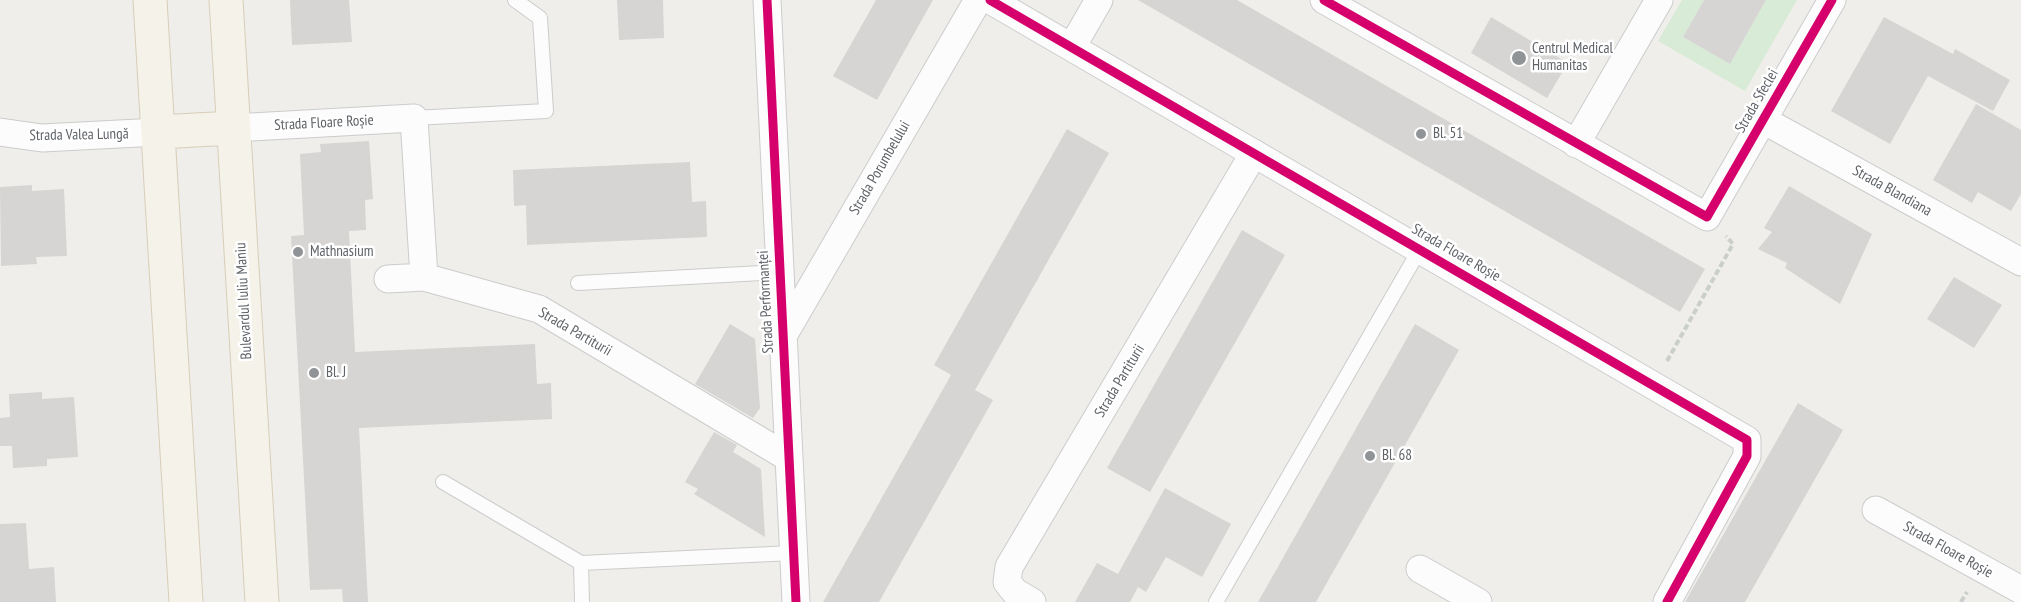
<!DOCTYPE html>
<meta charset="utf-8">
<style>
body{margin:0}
canvas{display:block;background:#efeeea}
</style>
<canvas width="2021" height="602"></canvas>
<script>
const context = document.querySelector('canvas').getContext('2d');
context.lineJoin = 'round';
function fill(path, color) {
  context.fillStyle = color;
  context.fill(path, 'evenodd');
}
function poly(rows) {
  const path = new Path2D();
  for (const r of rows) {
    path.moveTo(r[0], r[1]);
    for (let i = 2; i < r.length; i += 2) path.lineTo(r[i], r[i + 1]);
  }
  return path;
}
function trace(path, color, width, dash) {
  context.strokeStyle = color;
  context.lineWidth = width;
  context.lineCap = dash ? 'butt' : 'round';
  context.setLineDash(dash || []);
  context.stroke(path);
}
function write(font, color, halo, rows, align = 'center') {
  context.font = font + ' "PT Sans Narrow",sans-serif';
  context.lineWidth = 5;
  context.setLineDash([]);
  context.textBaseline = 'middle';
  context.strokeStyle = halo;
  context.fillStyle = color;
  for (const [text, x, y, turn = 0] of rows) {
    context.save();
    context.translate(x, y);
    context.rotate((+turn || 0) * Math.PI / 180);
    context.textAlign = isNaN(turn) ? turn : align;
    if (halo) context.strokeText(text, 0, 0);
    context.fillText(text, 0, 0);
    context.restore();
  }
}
const green = poly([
 [1682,0,1704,0,1683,37,1730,64,1766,0,1797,0,1745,91,1658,41]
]);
const building = poly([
 [290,0,349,0,352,42,292,45],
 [617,0,663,0,664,38,619,40],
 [876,0,933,0,877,100,833,76],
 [1138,0,1237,0,1705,269,1680,312],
 [1704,0,1766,0,1730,64,1683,37],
 [1491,17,1568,63,1547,98,1471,53],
 [1884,17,1953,54,1955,49,2010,80,1993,111,1928,76,1890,144,1831,111],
 [1976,104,2021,130,2021,194,2011,211,1978,192,1972,203,1933,180],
 [1067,129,1109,153,975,390,993,400,879,602,823,602,951,375,934,365],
 [369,141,373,199,365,200,366,230,349,231,355,352,535,344,537,384,551,383,552,419,359,428,368,602,343,602,342,589,310,590,291,236,304,235,300,154,321,152,320,144],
 [690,162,692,202,706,201,707,237,527,245,526,205,514,206,513,170],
 [32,185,32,191,64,189,67,256,36,257,37,264,1,266,0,187],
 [1789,186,1872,234,1840,304,1785,268,1787,263,1758,249,1772,232,1764,228],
 [1242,230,1285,255,1150,492,1107,468],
 [1954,277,2002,305,1974,348,1927,319],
 [730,324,755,339,760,408,753,418,695,384],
 [1415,324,1459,350,1316,602,1258,602],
 [42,392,42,399,74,397,78,457,47,459,47,466,13,468,12,446,0,446,0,418,10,417,9,394],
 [1798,403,1843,430,1745,602,1685,602],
 [714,432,737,445,733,452,761,469,765,537,694,494,698,489,685,482],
 [1165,488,1231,524,1202,577,1166,557,1146,592,1138,587,1130,602,1075,602,1097,563,1118,574],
 [26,523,29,569,54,567,56,602,0,602,0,524]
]);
const path = poly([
 [1667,361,1733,244,1726,236],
 [1961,602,1967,592]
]);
const service = poly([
 [414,118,546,111,540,18,515,0],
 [578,283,780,272],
 [443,482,581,563],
 [582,602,581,563,793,553],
 [1216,602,1420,249]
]);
const minor = poly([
 [767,0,796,602],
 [990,0,1747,440,1747,456,1667,602],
 [1324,0,1707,217,1832,0],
 [1072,47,1099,0],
 [1763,120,2021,262],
 [233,128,414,118,424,277],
 [0,132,42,138,158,132],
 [1576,144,1659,0],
 [388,279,424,277,539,309,789,458],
 [783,336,978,0],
 [1876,510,2021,590],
 [1420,569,1478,602],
 [1032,602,1015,592,1007,582,1009,567,1254,153]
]);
const primary = poly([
 [150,0,186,602],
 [226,0,262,602],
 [158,132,233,128]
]);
const cycleway = poly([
 [767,0,796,602],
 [990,0,1747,440,1747,456,1667,602],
 [1324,0,1707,217,1832,0]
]);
const markers = [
 [1519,58,8,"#919496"],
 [1421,134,6,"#919496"],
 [298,252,6,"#919496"],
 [314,373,6,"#919496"],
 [1370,456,6,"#919496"]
];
const poiNames = [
 ["Centrul Medical",1532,49],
 ["Humanitas",1532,66],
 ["Bl. 51",1433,134],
 ["Mathnasium",310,252],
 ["Bl. J",326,373],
 ["Bl. 68",1382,456]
];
const streetNames = [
 ["Strada Sfeclei",1757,101,-60],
 ["Strada Floare Roșie",324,123,-3],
 ["Strada Valea Lungă",79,135,-1],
 ["Strada Porumbelului",880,168,-60],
 ["Strada Blandiana",1892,191,29],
 ["Strada Floare Roșie",1456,253,30],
 ["Bulevardul Iuliu Maniu",244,301,-93],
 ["Strada Performanței",766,302,-93],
 ["Strada Partiturii",575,332,30],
 ["Strada Partiturii",1120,381,-59],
 ["Strada Floare Roșie",1948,550,29]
];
fill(green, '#d8ebd6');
fill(building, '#d6d5d3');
trace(service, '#cbcccc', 16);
trace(minor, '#cbcccc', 29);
trace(primary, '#d7ceb8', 35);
trace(path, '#cacfcc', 4, [6, 3]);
trace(service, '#fdfcfc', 14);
trace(minor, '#fdfcfc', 27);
trace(primary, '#f4f2e9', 33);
trace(cycleway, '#d6006c', 9);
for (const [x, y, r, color] of markers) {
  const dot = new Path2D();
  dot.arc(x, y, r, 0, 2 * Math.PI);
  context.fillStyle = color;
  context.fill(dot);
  trace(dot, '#fff', 2);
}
write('15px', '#5f6368', '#fff', poiNames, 'left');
write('15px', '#5f6368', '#fff', streetNames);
</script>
